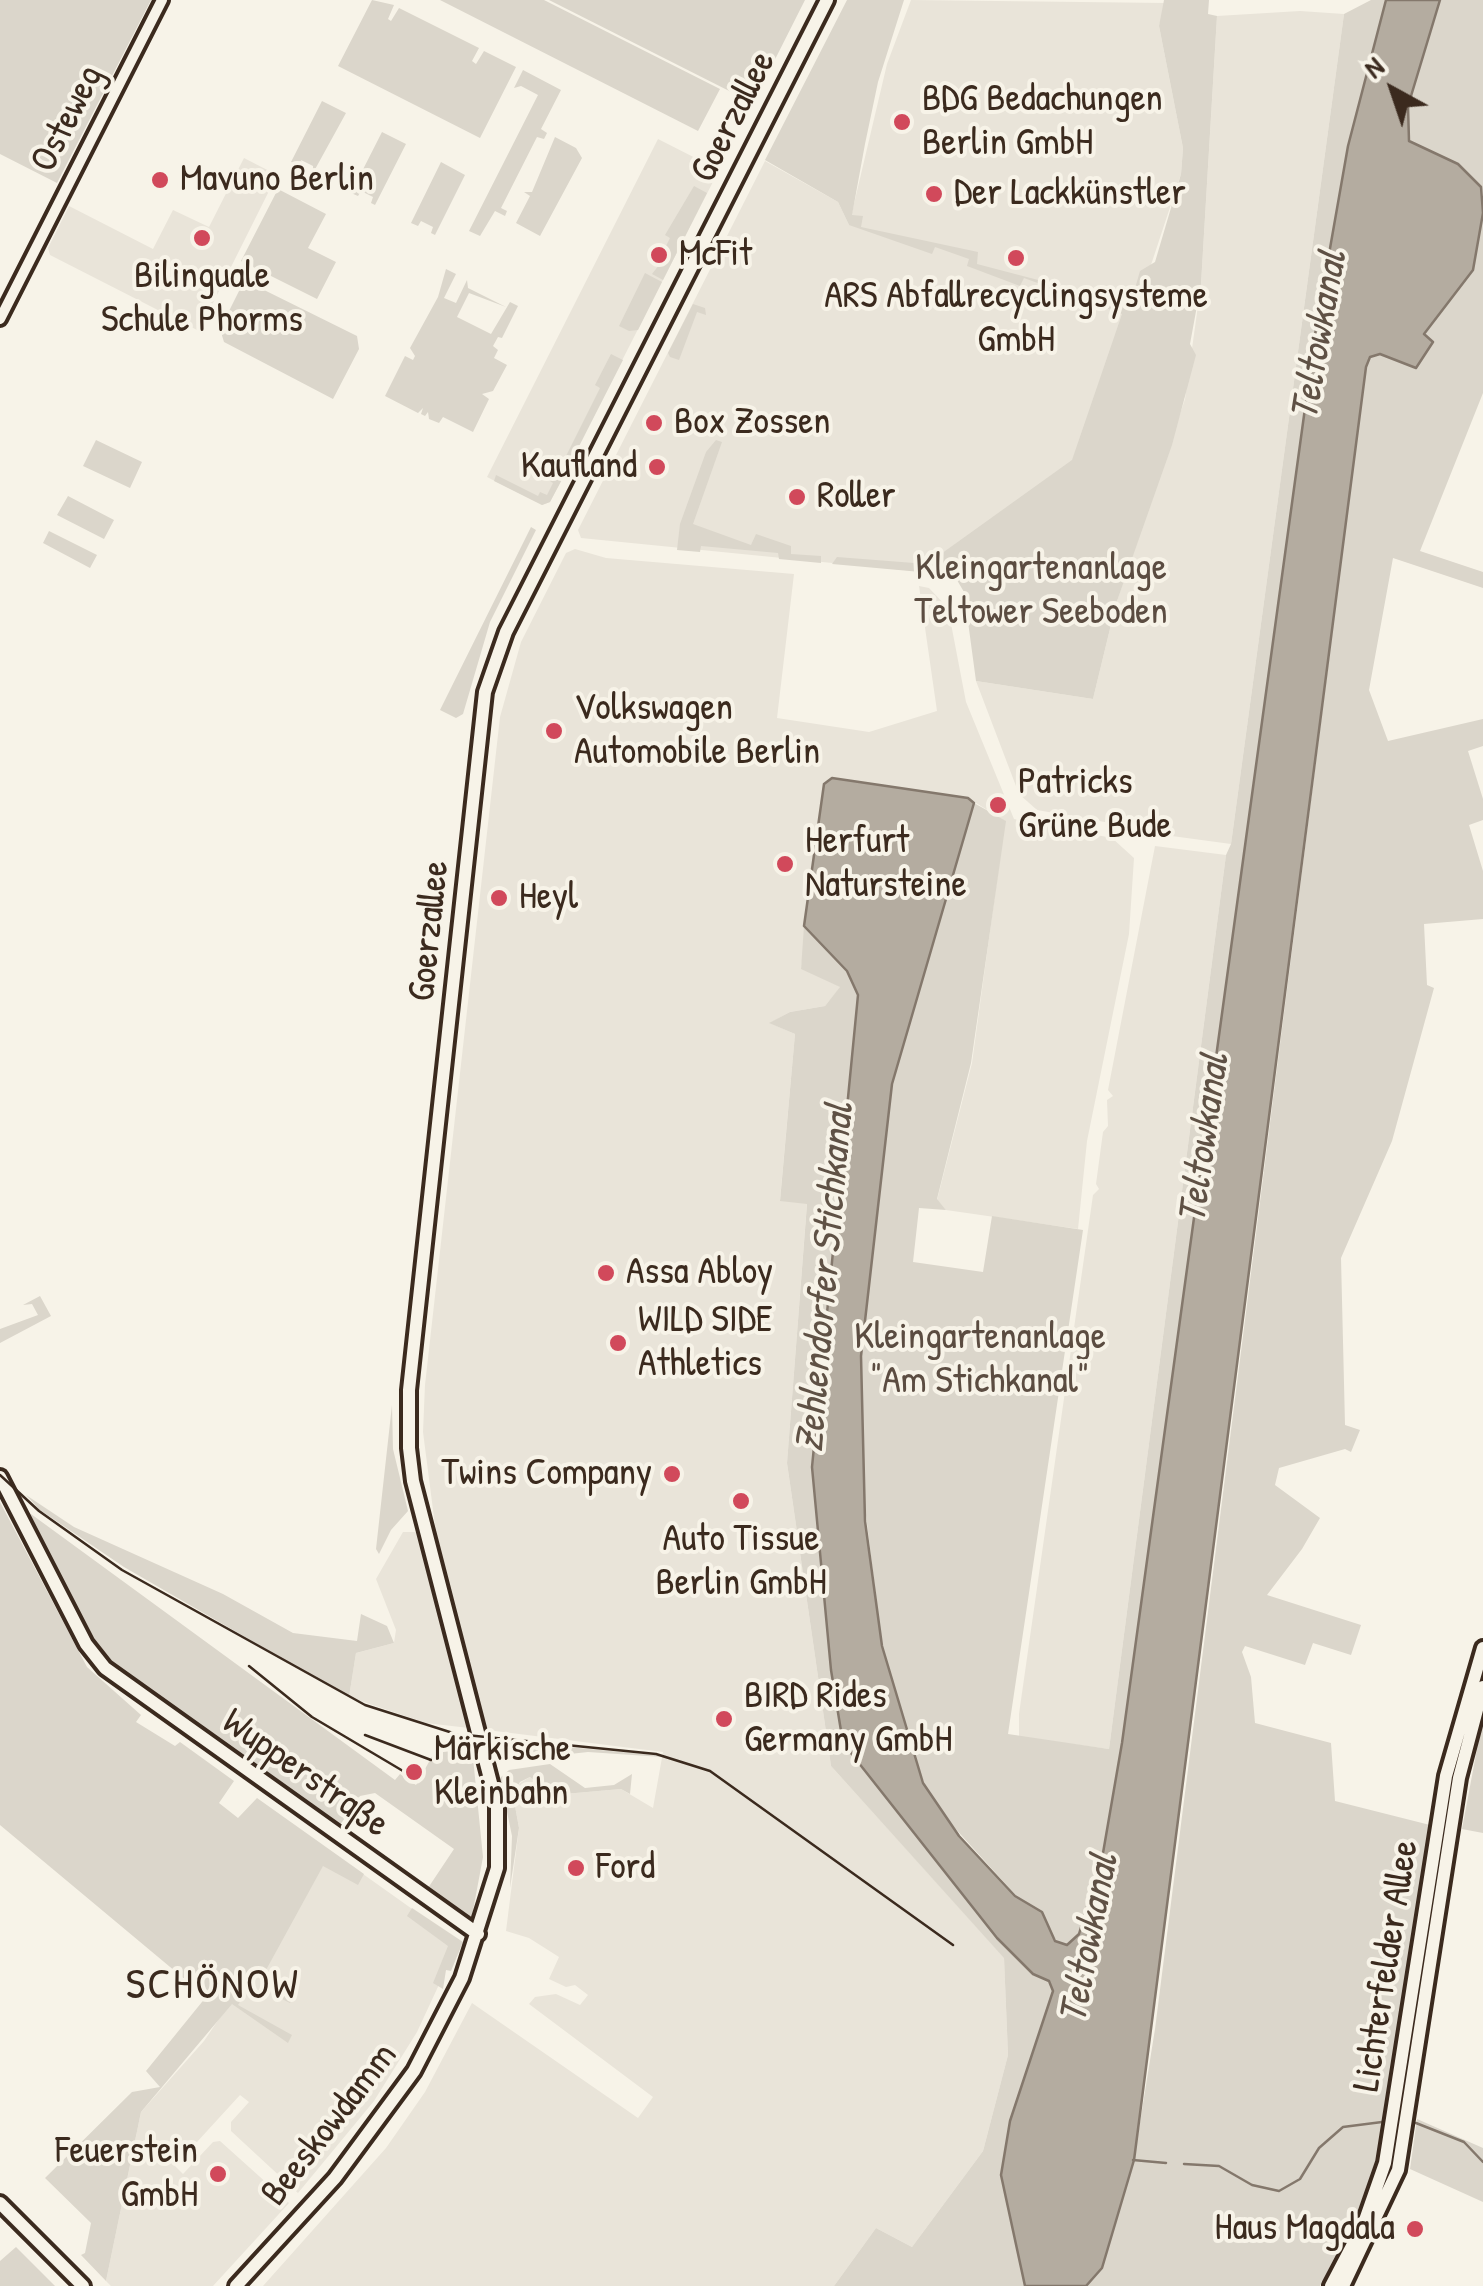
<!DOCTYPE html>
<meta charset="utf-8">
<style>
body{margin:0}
#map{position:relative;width:1483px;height:2286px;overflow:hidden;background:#f7f3e8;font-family:"Patrick Hand",sans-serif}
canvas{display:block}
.north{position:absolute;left:1343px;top:40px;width:100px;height:100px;-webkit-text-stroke:8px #f7f3e8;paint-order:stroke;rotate:320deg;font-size:28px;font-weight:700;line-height:40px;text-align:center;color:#3b2a1e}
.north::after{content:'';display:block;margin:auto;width:35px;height:45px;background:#3b2a1e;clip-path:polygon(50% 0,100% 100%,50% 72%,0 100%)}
</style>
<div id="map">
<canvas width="1483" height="2286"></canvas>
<div class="north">N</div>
</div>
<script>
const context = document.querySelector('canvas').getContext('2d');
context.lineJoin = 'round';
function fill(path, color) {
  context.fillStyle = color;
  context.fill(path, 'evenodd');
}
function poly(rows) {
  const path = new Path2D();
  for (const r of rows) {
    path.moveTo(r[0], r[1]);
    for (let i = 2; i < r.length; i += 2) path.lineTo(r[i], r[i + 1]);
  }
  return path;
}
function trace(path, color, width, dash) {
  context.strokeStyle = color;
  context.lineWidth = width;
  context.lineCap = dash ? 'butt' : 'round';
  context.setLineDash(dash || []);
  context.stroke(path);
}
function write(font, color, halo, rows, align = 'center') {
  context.font = font + ' "Patrick Hand",sans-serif';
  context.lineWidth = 8;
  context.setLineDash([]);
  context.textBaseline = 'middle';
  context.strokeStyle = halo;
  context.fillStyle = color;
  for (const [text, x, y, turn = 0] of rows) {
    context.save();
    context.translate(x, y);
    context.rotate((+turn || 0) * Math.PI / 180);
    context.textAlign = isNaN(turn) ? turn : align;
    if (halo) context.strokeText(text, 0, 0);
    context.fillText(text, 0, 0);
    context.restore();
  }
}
const built = poly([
 [911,0,1166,3,1159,26,1183,148,1181,174,1084,468,943,574,581,538,578,530,765,161,838,202,849,225,887,64],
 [1300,11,1344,14,1231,844,1157,834,1152,821,1139,818,1116,824,1037,810,1019,794,976,681,1093,699,1116,604,1185,399,1201,284,1217,16],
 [658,139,719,170,550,502,542,505,487,477],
 [244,158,277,175,199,331,50,255,48,248,69,206,153,249,173,210,209,227],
 [575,549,606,558,794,574,777,718,869,732,937,711,919,586,929,588,948,608,966,702,1014,819,1112,838,1134,858,1129,934,1087,1141,1078,1229,946,1210,937,1200,972,1063,1005,821,968,798,829,779,801,968,841,987,825,1006,790,1012,770,1023,795,1034,780,1200,807,1203,787,1463,831,1766,1004,1957,1008,2055,983,2151,912,2247,876,2228,834,2286,263,2286,386,2148,425,2092,472,2003,638,2118,653,2097,529,2004,535,1997,556,1994,580,2005,588,1995,575,1985,566,1987,549,1979,559,1957,529,1938,506,1931,519,1828,513,1795,520,1783,530,1777,553,1795,621,1789,653,1808,663,1752,487,1730,436,1533,423,1432,425,1385,500,717,521,642,566,553],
 [1155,846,1226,855,1109,1749,1019,1737,1019,1714,1093,1195,1099,1189,1096,1184,1103,1132,1108,1126,1107,1100,1113,1096,1108,1090],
 [403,1532,417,1532,469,1728,426,1723,349,1697,356,1653,394,1643,396,1630,376,1579],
 [332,1852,453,1938,456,1948,417,2032,374,2101,298,2193,231,2131,231,2122,249,2102,240,2095,175,2166,183,2174,213,2142,220,2141,289,2203,213,2286,111,2286,106,2281,141,2112,204,2041]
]);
const green = poly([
 [0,0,151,0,57,183,0,154],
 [372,0,394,5,388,19,391,21,399,8,479,48,472,61,476,64,484,51,516,67,480,138,338,66],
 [440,0,544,0,720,89,698,131],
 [549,0,805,0,753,103],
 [847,0,904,0,878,82,865,144,852,215,863,216,861,227,978,252,977,264,1126,303,1132,299,1140,271,1155,262,1181,174,1183,148,1159,26,1164,0,1209,0,1208,14,1217,16,1201,284,1190,344,1196,355,1172,445,1116,604,1093,699,976,681,964,592,954,575,832,564,837,557,927,564,1072,460,1122,314,1024,278,1020,286,967,266,969,259,935,247,932,254,849,225,838,202,765,160],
 [1371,0,1386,0,1348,146,1316,328,1122,1743,1103,1853,1079,1934,1067,1945,1060,1944,933,1804,910,1748,882,1646,863,1491,861,1356,892,1084,974,803,1006,821,971,1063,937,1199,946,1210,919,1208,913,1262,983,1272,992,1216,1083,1230,1008,1734,1109,1749,1226,855,1231,844,1344,14],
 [1440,0,1483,0,1483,196,1481,186,1458,164,1409,141,1408,106],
 [523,70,561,90,541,129,547,133,544,139,537,137,501,208,507,211,505,216,495,211,480,236,469,231,538,95,521,86,514,88],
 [322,101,346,113,313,173,313,166,301,160,304,168,291,162],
 [382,132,406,144,375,205,371,203,373,197,361,191,358,196,351,193],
 [555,137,576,148,582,158,540,236,516,223,530,196,524,192,532,192],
 [441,162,465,175,435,235,431,233,433,227,421,221,418,226,411,223],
 [694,186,707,193,663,280,652,274,667,255,663,252,670,238,665,235],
 [278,189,326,214,308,248,336,262,317,299,241,261],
 [1483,213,1483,393,1420,551,1483,572,1483,588,1393,558,1369,690,1388,741,1483,719,1483,746,1468,751,1483,799,1483,820,1469,825,1483,871,1483,919,1424,924,1427,985,1434,988,1392,1141,1341,1258,1345,1425,1360,1430,1351,1452,1345,1449,1279,1468,1275,1485,1320,1518,1302,1549,1267,1595,1361,1625,1351,1655,1313,1643,1305,1665,1245,1646,1242,1652,1251,1677,1255,1723,1331,1743,1335,1801,1430,1825,1381,2148,1357,2213,1320,2286,1086,2286,1102,2268,1134,2160,1155,2029,1366,367,1369,357,1380,354,1417,367,1424,335,1473,270],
 [446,269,456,274,444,298,456,303,467,280,468,288,506,307,469,293,457,317,491,334,510,302,518,306,502,338,498,337,493,346,498,350,494,358,507,365,493,391,482,394,489,399,473,432,443,417,439,423,429,419,428,412,425,416,421,414,423,408,418,413,385,396,405,356,413,360,415,356,410,348,438,297],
 [645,273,662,282,638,330,629,331,619,326],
 [252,284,357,336,359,349,333,399,224,342,220,329,241,287,244,291],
 [693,304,705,308,706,315,697,312,679,360,670,357,668,353],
 [611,354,623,360,570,464,558,458,565,458,600,388,595,385],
 [96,440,142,462,130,488,83,466],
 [716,440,722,442,693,524,751,545,756,534,791,546,791,554,821,556,821,563,779,559,778,553,701,546,700,552,677,550,680,524,706,452],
 [557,471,565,474,550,502,542,505,494,481,496,475,538,496,540,492,547,495,553,483,547,479],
 [68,496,114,520,104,539,57,515],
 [531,527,536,530,490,622,463,714,456,718,440,710],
 [49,531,97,555,90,568,43,543],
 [804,926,847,971,858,995,812,1467,843,1743,997,1938,1033,1974,1049,1981,1053,1991,1010,2121,1001,2175,1025,2286,834,2286,876,2228,912,2247,983,2151,1008,2055,1004,1958,831,1766,787,1463,807,1204,780,1201,795,1034,769,1023,790,1012,825,1006,840,987,801,969],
 [40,1296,51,1316,0,1343,0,1329,38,1315,32,1304,23,1305],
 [392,1405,393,1449,408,1511,391,1530,379,1554,376,1549],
 [26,1495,74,1527,223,1594,293,1633,357,1641,361,1614,387,1626,394,1643,356,1653,349,1697,124,1567,40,1510],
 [0,1502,87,1667,141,1715,136,1722,175,1746,180,1742,234,1781,219,1803,238,1818,257,1798,364,1874,358,1885,323,1866,266,1970,298,1988,290,2003,282,1999,288,1987,258,1970,238,2005,292,2035,288,2043,232,2004,141,2112,106,2281,81,2255,85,2253,91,2223,45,2178,132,2092,160,2087,146,2071,206,1997,0,1825],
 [20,1506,395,1780,400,1774,416,1785,439,1744,457,1746,461,1737,471,1738,483,1857,472,1916,464,1918,426,1891,454,1849,375,1793,360,1796,338,1828,100,1658],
 [1483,1717,1483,1833,1462,1829],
 [490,1740,655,1755,662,1757,588,1752,505,1761,494,1755],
 [550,1764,585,1788,614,1785,632,1774,630,1794,621,1789,553,1795,530,1777,520,1782,513,1795,519,1828,510,1888,512,1836,500,1778,509,1770],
 [412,1908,463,1942,451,1971,446,1970,443,1989,433,1983,448,1946,407,1916],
 [1417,2119,1483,2148,1483,2202,1410,2169],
 [16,2247,55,2286,0,2286,0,2261]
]);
const water = poly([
 [1386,0,1440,0,1408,106,1409,141,1458,164,1481,187,1483,213,1473,270,1424,334,1433,342,1416,368,1380,354,1370,357,1366,367,1134,2160,1102,2268,1086,2286,1025,2286,1001,2175,1010,2121,1053,1991,1049,1981,1033,1974,997,1938,843,1743,831,1670,812,1467,858,995,847,971,804,926,824,784,832,778,968,798,974,803,892,1084,861,1356,865,1521,882,1646,923,1783,959,1836,1015,1896,1042,1912,1055,1941,1067,1945,1079,1934,1103,1853,1122,1743,1316,328,1348,146,1386,0]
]);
const stream = poly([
 [1416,2123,1464,2142,1483,2162],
 [1133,2160,1166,2163],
 [1184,2164,1219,2166,1252,2185,1279,2191,1300,2179,1319,2148,1343,2127,1382,2122]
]);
const minor = poly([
 [0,319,162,0]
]);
const major = poly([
 [0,1477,86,1644,105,1668,478,1934],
 [0,2203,83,2286],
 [236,2286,335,2178,414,2071,462,1978,497,1868,497,1806,413,1481,409,1448,409,1390,485,692,506,632,827,0],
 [1331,2286,1364,2223,1385,2163,1446,1776,1483,1648],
 [1343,2286,1398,2170,1459,1778,1483,1687]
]);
const rail = poly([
 [0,1475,39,1511,122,1570,365,1705,456,1734,656,1754,710,1771,953,1945],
 [249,1666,312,1717,403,1771],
 [365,1735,431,1760]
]);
const markers = [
 [902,122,10,"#d1495b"],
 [160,180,10,"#d1495b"],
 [934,194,10,"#d1495b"],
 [202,238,10,"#d1495b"],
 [659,255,10,"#d1495b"],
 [1016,258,10,"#d1495b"],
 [654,423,10,"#d1495b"],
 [657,467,10,"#d1495b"],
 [797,497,10,"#d1495b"],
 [554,731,10,"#d1495b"],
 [998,805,10,"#d1495b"],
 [785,864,10,"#d1495b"],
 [499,898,10,"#d1495b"],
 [606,1273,10,"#d1495b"],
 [618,1343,10,"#d1495b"],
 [672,1474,10,"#d1495b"],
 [741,1501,10,"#d1495b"],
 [724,1719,10,"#d1495b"],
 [414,1772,10,"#d1495b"],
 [576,1868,10,"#d1495b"],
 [218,2174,10,"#d1495b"],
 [1415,2229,10,"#d1495b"]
];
const poiNames = [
 ["BDG Bedachungen",922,100],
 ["Berlin GmbH",922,144],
 ["Mavuno Berlin",180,180],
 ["Der Lackkünstler",954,194],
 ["McFit",679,255],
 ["Bilinguale",202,277,"center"],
 ["Schule Phorms",202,321,"center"],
 ["ARS Abfallrecyclingsysteme",1016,297,"center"],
 ["GmbH",1016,341,"center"],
 ["Box Zossen",674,423],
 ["Kaufland",637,467,"right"],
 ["Roller",817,497],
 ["Volkswagen",574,709],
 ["Automobile Berlin",574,753],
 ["Patricks",1018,783],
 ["Grüne Bude",1018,827],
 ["Herfurt",805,842],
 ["Natursteine",805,886],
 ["Heyl",519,898],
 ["Assa Abloy",626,1273],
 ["WILD SIDE",638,1321],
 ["Athletics",638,1365],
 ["Twins Company",652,1474,"right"],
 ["Auto Tissue",741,1540,"center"],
 ["Berlin GmbH",741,1584,"center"],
 ["BIRD Rides",744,1697],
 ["Germany GmbH",744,1741],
 ["Märkische",434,1750],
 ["Kleinbahn",434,1794],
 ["Ford",596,1868],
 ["Feuerstein",198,2152,"right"],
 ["GmbH",198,2196,"right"],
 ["Haus Magdala",1395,2229,"right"]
];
const streetNames = [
 ["Goerzallee",734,117,-63],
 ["Osteweg",68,119,-63],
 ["Goerzallee",430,931,-84],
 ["Wupperstraße",305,1774,35],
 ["Lichterfelder Allee",1387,1966,-81],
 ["Beeskowdamm",330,2125,-52]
];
const parkNames = [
 ["Kleingartenanlage",1041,569],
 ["Teltower Seeboden",1041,613],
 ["Kleingartenanlage",980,1338],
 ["\"Am Stichkanal\"",980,1382]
];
const waterNames = [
 ["Teltowkanal",1320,336,-80],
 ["Teltowkanal",1205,1139,-82],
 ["Zehlendorfer Stichkanal",826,1278,-85],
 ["Teltowkanal",1090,1939,-79]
];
const quarterNames = [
 ["SCHÖNOW",213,1987]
];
fill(built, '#e9e4d9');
fill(green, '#dbd6cb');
fill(water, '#b4aca0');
trace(water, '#84786c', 2.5);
trace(stream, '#84786c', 2.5);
trace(minor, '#3b2a1e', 18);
trace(major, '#3b2a1e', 20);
trace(minor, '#f7f3e8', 10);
trace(major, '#f7f3e8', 12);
trace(rail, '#3b2a1e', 2.5);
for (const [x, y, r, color] of markers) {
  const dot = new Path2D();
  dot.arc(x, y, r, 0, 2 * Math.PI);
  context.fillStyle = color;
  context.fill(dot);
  trace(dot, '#f7f3e8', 4);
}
write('38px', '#3b2a1e', '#f7f3e8', poiNames, 'left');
write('38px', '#3b2a1e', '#f7f3e8', streetNames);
write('38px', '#5b4c41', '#f7f3e8', parkNames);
write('italic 40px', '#5f5145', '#f7f3e8', waterNames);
context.letterSpacing = '2.5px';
write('42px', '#3b2a1e', '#f7f3e8', quarterNames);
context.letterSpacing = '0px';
</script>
